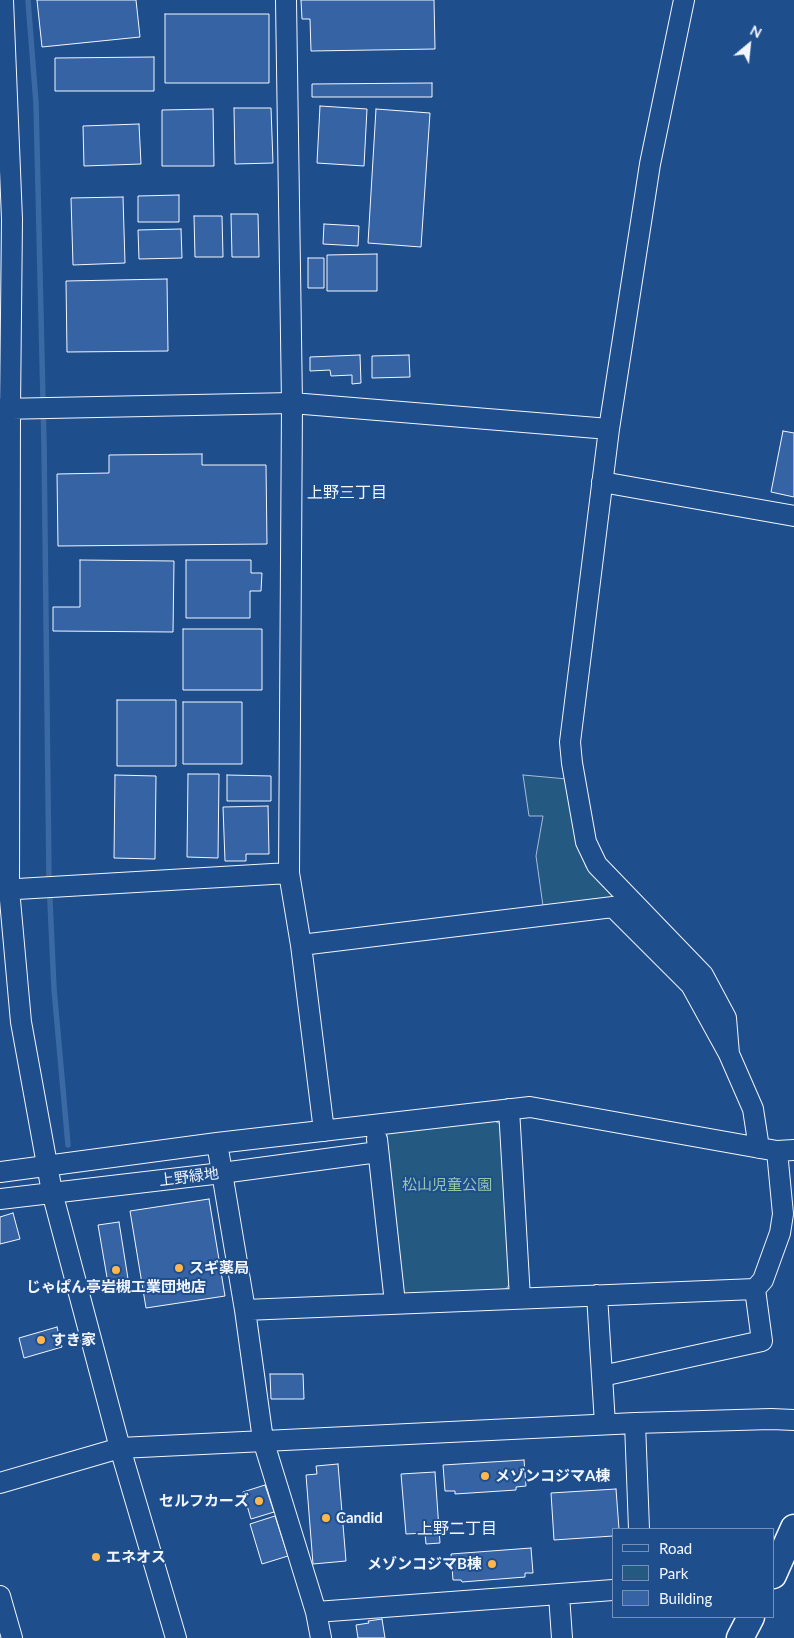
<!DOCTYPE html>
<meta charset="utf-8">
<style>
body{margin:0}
#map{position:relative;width:794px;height:1638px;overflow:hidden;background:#1f4e8c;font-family:Lato,sans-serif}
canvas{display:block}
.legend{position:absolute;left:612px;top:1528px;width:162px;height:90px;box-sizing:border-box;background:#1f4e8c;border:1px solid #7391ba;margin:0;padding:6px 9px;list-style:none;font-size:15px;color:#f2f6ff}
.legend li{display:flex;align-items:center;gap:10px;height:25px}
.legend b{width:25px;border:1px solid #7391ba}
.north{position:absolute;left:724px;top:20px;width:50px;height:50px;-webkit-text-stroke:4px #1f4e8c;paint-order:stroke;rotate:28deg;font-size:14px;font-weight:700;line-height:20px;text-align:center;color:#f2f6ff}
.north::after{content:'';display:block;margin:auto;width:18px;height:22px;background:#f2f6ff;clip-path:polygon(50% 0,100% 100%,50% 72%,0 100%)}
</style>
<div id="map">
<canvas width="794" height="1638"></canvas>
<ul class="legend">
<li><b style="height:6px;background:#1f4e8c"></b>Road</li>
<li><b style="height:14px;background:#245a82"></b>Park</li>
<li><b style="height:14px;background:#3563a3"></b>Building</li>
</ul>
<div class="north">N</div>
</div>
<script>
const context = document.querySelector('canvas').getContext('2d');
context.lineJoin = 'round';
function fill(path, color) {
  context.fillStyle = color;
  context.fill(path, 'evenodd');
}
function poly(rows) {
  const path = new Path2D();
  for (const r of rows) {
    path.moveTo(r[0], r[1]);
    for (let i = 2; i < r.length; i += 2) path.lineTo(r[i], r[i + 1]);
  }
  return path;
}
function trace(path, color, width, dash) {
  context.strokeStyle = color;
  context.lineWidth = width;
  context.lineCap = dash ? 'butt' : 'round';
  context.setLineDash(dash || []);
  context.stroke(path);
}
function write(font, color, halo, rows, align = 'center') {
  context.font = font + ' Lato,"Noto Sans JP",sans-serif';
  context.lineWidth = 4;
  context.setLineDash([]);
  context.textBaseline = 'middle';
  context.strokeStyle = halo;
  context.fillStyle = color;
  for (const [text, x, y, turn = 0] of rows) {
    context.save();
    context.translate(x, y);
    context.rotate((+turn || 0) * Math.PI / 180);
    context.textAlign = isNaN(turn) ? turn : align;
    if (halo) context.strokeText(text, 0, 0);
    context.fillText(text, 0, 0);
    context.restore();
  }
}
const green = poly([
 [523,775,567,779,576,833,586,867,617,901,543,906,536,856,543,816,529,816,523,775],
 [491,1119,502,1125,511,1282,506,1289,410,1297,401,1291,383,1143,386,1133,491,1119]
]);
const stream = poly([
 [28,0,36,103,44,443,49,879,54,989,68,1145]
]);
const building = poly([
 [37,0,136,0,140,37,42,47,37,0],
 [301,0,434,0,435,49,311,51,310,19,302,19,301,0],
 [165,14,269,14,269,83,165,83,165,14],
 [154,57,154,91,55,91,55,58,154,57],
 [432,83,432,97,312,97,312,84,432,83],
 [320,106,367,109,364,166,317,163,320,106],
 [234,108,271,108,273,163,235,164,234,108],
 [213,109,214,166,162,166,162,110,213,109],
 [376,109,430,113,421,247,368,243,376,109],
 [139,124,141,164,84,166,83,126,139,124],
 [179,195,179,222,138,222,138,196,179,195],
 [123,197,125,263,73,265,71,198,123,197],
 [231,214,258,214,259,257,232,257,231,214],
 [194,216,222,216,223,257,195,257,194,216],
 [324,224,359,226,358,246,323,244,324,224],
 [181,229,182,258,139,259,138,230,181,229],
 [377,254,377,291,327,291,327,255,377,254],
 [308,258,324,258,324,288,308,288,308,258],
 [167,279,168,351,67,352,66,281,167,279],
 [360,355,361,383,352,384,352,375,331,376,330,370,310,371,310,357,360,355],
 [409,355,410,377,372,378,372,356,409,355],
 [783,431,794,433,794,497,771,492,783,431],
 [202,454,202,465,266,465,267,544,58,546,57,474,109,473,109,455,202,454],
 [80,560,174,561,173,632,53,631,53,607,80,607,80,560],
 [186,560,251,560,251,573,262,573,261,591,250,591,250,618,186,618,186,560],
 [183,629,262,629,262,690,183,690,183,629],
 [117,700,176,700,176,766,117,766,117,700],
 [183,702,242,702,242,764,183,764,183,702],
 [188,774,219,774,218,858,187,857,188,774],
 [115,775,156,776,155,859,114,858,115,775],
 [227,775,271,776,271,801,227,801,227,775],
 [268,806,269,854,246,854,246,861,225,861,223,807,268,806],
 [209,1199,225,1296,146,1308,130,1211,209,1199],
 [13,1213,20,1239,0,1244,0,1217,13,1213],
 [119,1222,129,1285,109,1289,98,1225,119,1222],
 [57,1327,62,1347,24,1358,19,1338,57,1327],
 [270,1374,303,1374,304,1399,271,1399,270,1374],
 [524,1460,526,1486,516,1487,516,1490,455,1494,455,1491,445,1491,443,1465,524,1460],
 [338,1464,346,1561,313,1564,306,1475,317,1474,316,1466,338,1464],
 [435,1472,440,1543,426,1544,425,1533,406,1534,401,1474,435,1472],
 [265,1485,274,1512,251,1519,243,1492,265,1485],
 [616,1489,619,1529,613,1529,613,1536,554,1540,551,1493,616,1489],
 [275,1516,288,1556,262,1564,250,1524,275,1516],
 [531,1548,533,1573,525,1573,525,1577,462,1582,461,1580,453,1580,451,1554,531,1548],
 [382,1619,385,1638,358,1638,356,1625,369,1623,368,1621,382,1619]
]);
const minor = poly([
 [3,0,12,219,10,409,9,889,21,1022,52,1192,120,1448,176,1638],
 [286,0,292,403,289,873,301,945,324,1131],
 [684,0,650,164,609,429,570,742,572,763,586,842,597,865,703,975,726,1018,729,1054],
 [0,409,292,403,609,429],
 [602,482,794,516],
 [0,890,289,873],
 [301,945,613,907,691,985,729,1054,753,1109,759,1148],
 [509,1109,520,1298],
 [377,1139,395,1303],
 [217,1143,245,1310,263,1440,316,1612,321,1638],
 [0,1172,217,1143,530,1107,777,1151,794,1150],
 [0,1199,222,1173,378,1152],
 [597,1295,605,1424],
 [245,1310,755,1289,763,1280,780,1233,783,1214,777,1151],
 [602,1376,762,1341,755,1289],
 [635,1423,639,1529],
 [0,1483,120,1448,635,1423,771,1419,794,1420],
 [559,1595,562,1638],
 [0,1596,12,1638],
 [316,1612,613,1590]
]);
const major = poly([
 [773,1575,794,1528],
 [740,1638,751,1617]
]);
const markers = [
 [179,1268,5,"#ffb74d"],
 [116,1270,5,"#ffb74d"],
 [41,1340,5,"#ffb74d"],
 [485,1476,5,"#ffb74d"],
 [259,1501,5,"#ffb74d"],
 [326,1518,5,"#ffb74d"],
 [96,1557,5,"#ffb74d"],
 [492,1564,5,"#ffb74d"]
];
const streetNames = [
 ["上野緑地",189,1177,-7]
];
const parkNames = [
 ["松山児童公園",447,1185]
];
const poiNames = [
 ["スギ薬局",189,1268],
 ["じゃぱん亭岩槻工業団地店",116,1287,"center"],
 ["すき家",51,1340],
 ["メゾンコジマA棟",495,1476],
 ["セルフカーズ",249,1501,"right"],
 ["Candid",336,1518],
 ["エネオス",106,1557],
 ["メゾンコジマB棟",482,1564,"right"]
];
const neighbourhoodNames = [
 ["上野三丁目",347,493],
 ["上野二丁目",457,1529]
];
fill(green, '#245a82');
trace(green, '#a8bbd7', 1);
trace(stream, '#3b69a3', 5.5);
fill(building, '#3563a3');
trace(building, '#f2f6ff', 1);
trace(minor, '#f2f6ff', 22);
trace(major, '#f2f6ff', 29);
trace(minor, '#1f4e8c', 20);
trace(major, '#1f4e8c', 26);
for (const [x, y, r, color] of markers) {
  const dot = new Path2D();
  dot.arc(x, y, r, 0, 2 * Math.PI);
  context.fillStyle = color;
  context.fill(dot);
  trace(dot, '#1f4e8c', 2);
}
write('15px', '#f2f6ff', '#1f4e8c', streetNames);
write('15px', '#97c8a6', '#1f4e8c', parkNames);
write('bold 15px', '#f2f6ff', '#1f4e8c', poiNames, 'left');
write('16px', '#f2f6ff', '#1f4e8c', neighbourhoodNames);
</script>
